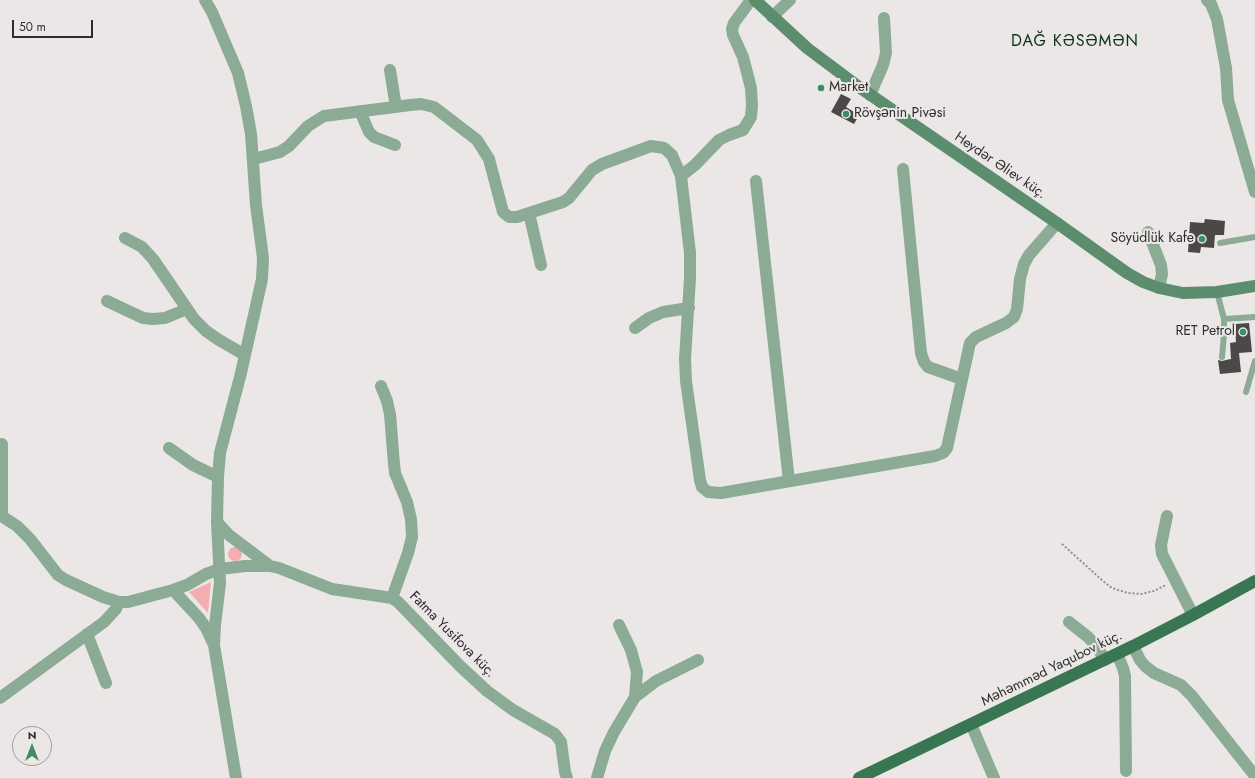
<!DOCTYPE html>
<meta charset="utf-8">
<style>
body{margin:0}
#map{position:relative;width:1255px;height:778px;overflow:hidden;background:#ebe7e7;font-family:Jost,sans-serif}
canvas{display:block}
.north{position:absolute;left:12px;top:726px;width:40px;height:40px;box-sizing:border-box;background:#ebe7e7;border:1px solid #9f9d9d;border-radius:50%;rotate:0deg;font-size:11px;font-weight:700;line-height:16px;text-align:center;color:#2e2d2d}
.north::after{content:'';display:block;margin:auto;width:14px;height:18px;background:#3d8e5f;clip-path:polygon(50% 0,100% 100%,50% 72%,0 100%)}
.scale{position:absolute;left:12px;top:20px;width:81px;height:18px;box-sizing:border-box;border:2px solid #2e2d2d;border-top:0;padding-left:5px;font-size:12px;line-height:14px;white-space:nowrap;color:#2e2d2d;-webkit-text-stroke:3px #ebe7e7;paint-order:stroke}
</style>
<div id="map">
<canvas width="1255" height="778"></canvas>
<div class="north">N</div>
<div class="scale">50 m</div>
</div>
<script>
const context = document.querySelector('canvas').getContext('2d');
context.lineJoin = 'round';
function fill(path, color) {
  context.fillStyle = color;
  context.fill(path, 'evenodd');
}
function poly(rows) {
  const path = new Path2D();
  for (const r of rows) {
    if (r.length === 3) {
      path.moveTo(r[0] + r[2], r[1]);
      path.arc(r[0], r[1], r[2], 0, 2 * Math.PI);
      continue;
    }
    path.moveTo(r[0], r[1]);
    for (let i = 2; i < r.length; i += 2) path.lineTo(r[i], r[i + 1]);
  }
  return path;
}
function trace(path, color, width, dash) {
  context.strokeStyle = color;
  context.lineWidth = width;
  context.lineCap = dash ? 'butt' : 'round';
  context.setLineDash(dash || []);
  context.stroke(path);
}
function write(font, color, halo, rows, align = 'center') {
  context.font = font + ' Jost,sans-serif';
  context.lineWidth = 4;
  context.setLineDash([]);
  context.textBaseline = 'middle';
  context.strokeStyle = halo;
  context.fillStyle = color;
  for (const [text, x, y, turn = 0] of rows) {
    context.save();
    context.translate(x, y);
    context.rotate((+turn || 0) * Math.PI / 180);
    context.textAlign = isNaN(turn) ? turn : align;
    if (halo) context.strokeText(text, 0, 0);
    context.fillText(text, 0, 0);
    context.restore();
  }
}
const green = poly([
 [235,554,7],
 [211,582,208,613,189,592]
]);
const building = poly([
 [841,94,851,99,846,107,859,115,854,124,831,112],
 [1205,219,1225,221,1224,235,1215,235,1214,248,1201,247,1200,253,1188,252,1190,222,1204,223],
 [1249,323,1252,352,1239,353,1241,372,1220,374,1218,360,1222,361,1226,360,1231,359,1230,343,1236,342,1235,324]
]);
const path = poly([
 [1062,544,1103,581,1112,588,1128,593,1141,594,1154,591,1166,585]
]);
const lane = poly([
 [1220,243,1255,237],
 [1217,292,1224,319,1255,317],
 [1222,357,1224,335,1224,319],
 [1246,392,1255,361]
]);
const street = poly([
 [205,0,212,12,238,73,246,106,251,134,256,205,263,258,262,279,241,373,220,453,218,477,217,522,220,583,215,625,214,645,236,778],
 [1207,0,1211,4,1217,19,1226,68,1228,100,1255,192],
 [772,17,790,0],
 [390,70,396,107],
 [870,95,883,65,886,53,884,18],
 [360,111,369,132,374,137,395,145],
 [254,159,280,152,289,146,308,126,324,116,410,105,421,104,434,107,477,140,489,159,503,212,509,217,517,217,563,202,569,198,592,170,602,164,651,146,664,148,672,155,681,176,690,253,690,278,685,359,686,381,700,480,702,487,708,492,721,493,935,456,943,453,947,448,970,343,976,337,1006,323,1014,317,1017,309,1020,279,1024,264,1029,255,1057,223],
 [903,169,921,353,924,362,928,367,962,379],
 [681,176,695,165,719,140,729,135,743,130,751,117,752,105,751,88,743,57,733,35,732,29,734,23,751,0],
 [756,181,789,481],
 [529,213,541,265],
 [1148,232,1161,265,1162,274,1159,288],
 [125,238,142,247,153,259,194,319,206,331,219,340,245,355],
 [107,301,143,318,153,319,165,318,187,309],
 [635,328,649,318,663,312,689,308],
 [381,386,387,401,390,414,394,464,395,473,407,502,411,519,412,537,408,553,392,598],
 [169,448,193,465,218,477],
 [0,515,17,526,30,539,58,575,66,580,103,597,119,602,128,602,173,590,187,585,206,574,220,569,245,566,270,566,279,568,332,589,392,598,398,602,460,666,487,691,513,710,555,734,561,742,565,772,567,778],
 [2,516,2,444],
 [1167,516,1161,545,1162,554,1193,615],
 [217,522,229,535,270,566],
 [173,590,199,618,206,628,213,643],
 [1069,622,1088,637,1097,647,1105,660],
 [87,634,106,683],
 [1133,646,1140,660,1145,666,1154,673,1181,685,1192,696,1255,776],
 [1117,654,1123,668,1125,676,1126,771],
 [635,697,656,681,698,660],
 [0,698,104,622,116,609,119,602],
 [971,724,994,778],
 [597,778,605,751,614,732,635,697,637,672,631,650,619,625]
]);
const secondary = poly([
 [755,0,807,48,859,87,1057,223,1127,273,1143,282,1159,288,1183,293,1217,292,1255,286]
]);
const primary = poly([
 [859,778,1133,646,1193,615,1255,581]
]);
const markers = [
 [821,88,4,"#3d8e5f"],
 [846,114,4,"#3d8e5f"],
 [1202,239,4,"#3d8e5f"],
 [1243,332,4,"#3d8e5f"]
];
const poiNames = [
 ["Market",829,88],
 ["Rövşənin Pivəsi",854,114],
 ["Söyüdlük Kafe",1194,239,"right"],
 ["RET Petrol",1235,332,"right"]
];
const streetNames = [
 ["Heydər Əliev küç.",1000,166,34],
 ["Fatma Yusifova küç.",452,635,45],
 ["Məhəmməd Yaqubov küç.",1052,669,-26]
];
const quarterNames = [
 ["DAĞ KƏSƏMƏN",1075,42]
];
fill(green, '#f4adb1');
fill(building, '#4b4848');
trace(path, '#918e8e', 2, [2, 2]);
trace(lane, '#8bab95', 6);
trace(street, '#8bab95', 12);
trace(secondary, '#5c8d6e', 12);
trace(primary, '#387751', 12);
for (const [x, y, r, color] of markers) {
  const dot = new Path2D();
  dot.arc(x, y, r, 0, 2 * Math.PI);
  context.fillStyle = color;
  context.fill(dot);
  trace(dot, '#ebe7e7', 1.5);
}
write('14px', '#2e2d2d', '#ebe7e7', poiNames, 'left');
write('14px', '#2e2d2d', '#ebe7e7', streetNames);
context.letterSpacing = '1px';
write('16px', '#0b331d', '#ebe7e7', quarterNames);
context.letterSpacing = '0px';
</script>
